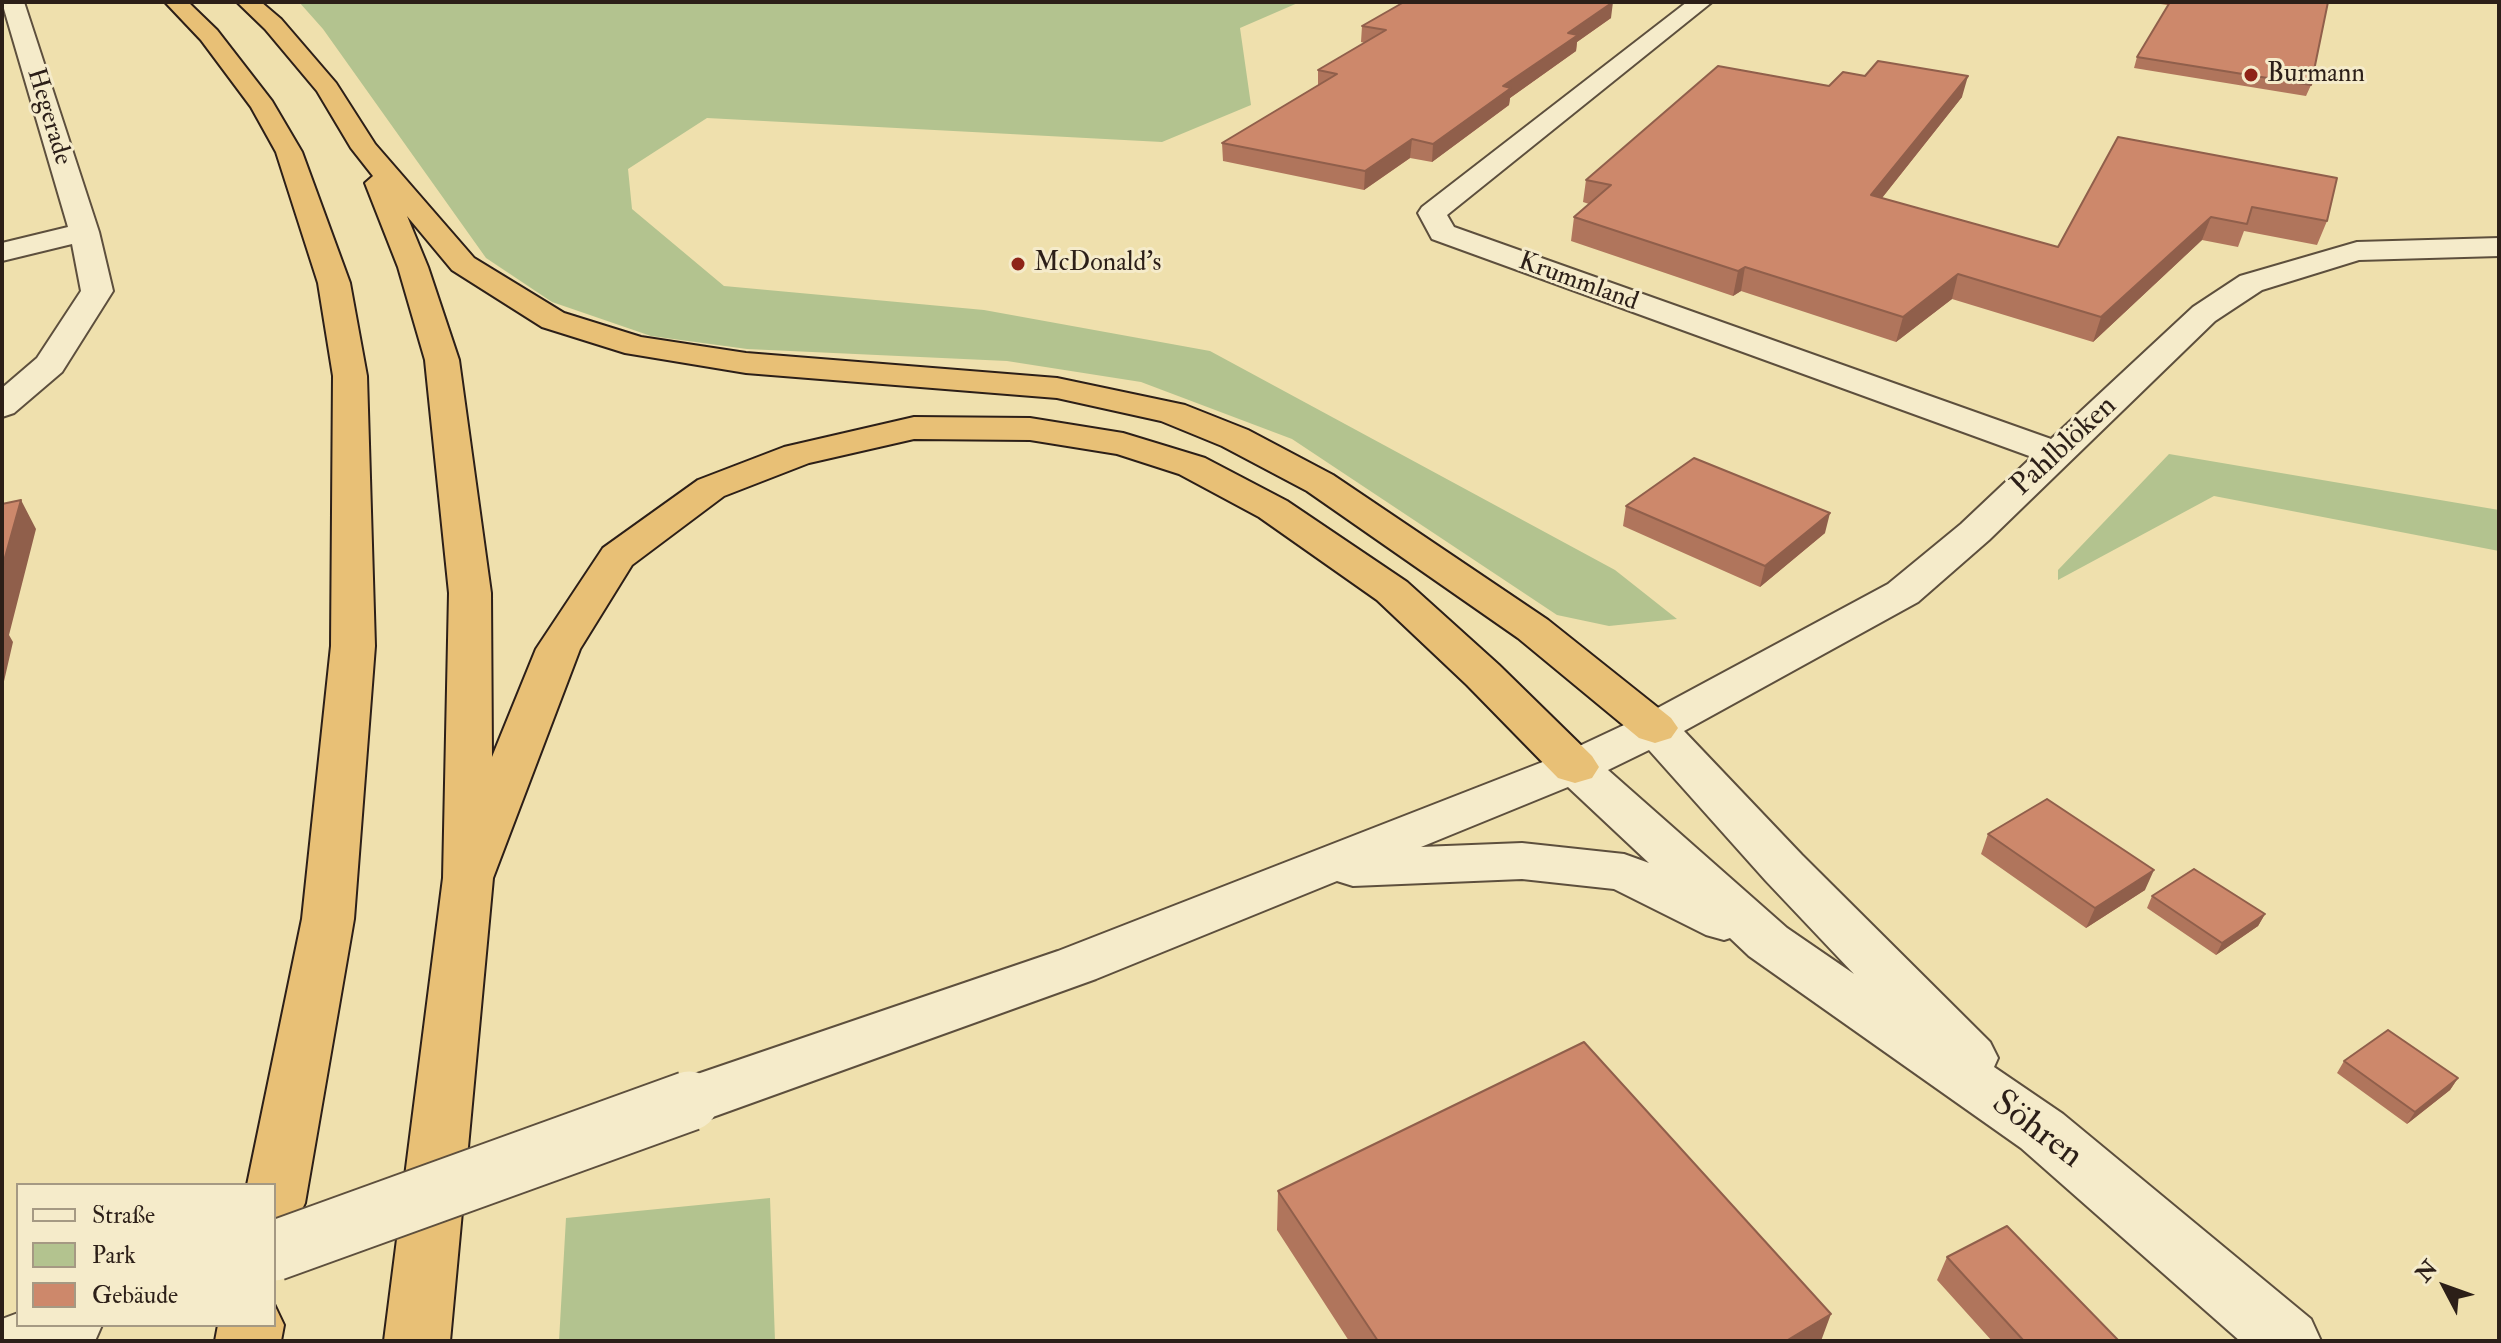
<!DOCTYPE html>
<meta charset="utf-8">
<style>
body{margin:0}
#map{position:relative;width:2501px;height:1343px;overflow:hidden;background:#efe0ad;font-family:"IM FELL Double Pica",serif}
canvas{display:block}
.frame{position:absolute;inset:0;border:4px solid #2c1f18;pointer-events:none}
.legend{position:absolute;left:16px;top:1183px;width:260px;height:144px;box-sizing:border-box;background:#f5ebca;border:2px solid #a59983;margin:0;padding:10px 14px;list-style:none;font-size:24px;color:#2c1f18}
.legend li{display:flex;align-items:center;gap:16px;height:40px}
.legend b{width:40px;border:2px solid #a59983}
.north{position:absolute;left:2405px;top:1247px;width:80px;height:80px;-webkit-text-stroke:6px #f5ebca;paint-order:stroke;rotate:311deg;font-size:22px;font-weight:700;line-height:32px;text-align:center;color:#2c1f18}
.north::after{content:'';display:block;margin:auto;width:28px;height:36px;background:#2c1f18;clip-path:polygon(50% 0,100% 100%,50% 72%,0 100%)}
</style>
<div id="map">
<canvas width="2501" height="1343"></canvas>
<div class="frame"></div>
<ul class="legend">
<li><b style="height:10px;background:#f5ebca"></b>Straße</li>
<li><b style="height:22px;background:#b3c38f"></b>Park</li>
<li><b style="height:22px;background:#cd886b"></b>Gebäude</li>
</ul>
<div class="north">N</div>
</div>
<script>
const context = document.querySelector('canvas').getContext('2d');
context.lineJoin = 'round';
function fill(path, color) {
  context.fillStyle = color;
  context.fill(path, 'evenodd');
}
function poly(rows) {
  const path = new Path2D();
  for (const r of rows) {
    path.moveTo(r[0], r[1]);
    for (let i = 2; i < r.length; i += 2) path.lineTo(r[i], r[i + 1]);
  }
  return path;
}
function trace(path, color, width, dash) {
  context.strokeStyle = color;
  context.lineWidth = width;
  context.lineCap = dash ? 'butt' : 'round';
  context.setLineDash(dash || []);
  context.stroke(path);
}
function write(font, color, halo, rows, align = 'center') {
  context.font = font + ' "IM FELL Double Pica",serif';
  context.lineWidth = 6;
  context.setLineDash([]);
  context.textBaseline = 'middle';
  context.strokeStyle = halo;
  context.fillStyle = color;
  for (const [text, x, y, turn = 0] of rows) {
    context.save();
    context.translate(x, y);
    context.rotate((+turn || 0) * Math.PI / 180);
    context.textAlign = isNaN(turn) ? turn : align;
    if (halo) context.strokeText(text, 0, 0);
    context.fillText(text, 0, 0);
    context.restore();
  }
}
const green = poly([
 [299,2,1300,2,1240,28,1251,105,1162,142,707,118,628,169,632,209,724,286,984,310,1210,351,1615,570,1677,619,1609,626,1557,615,1292,439,1141,382,1007,361,747,349,651,336,552,302,486,258,323,29],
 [2169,454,2499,510,2499,551,2214,496,2058,580,2058,570],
 [770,1198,775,1341,559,1341,566,1218]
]);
const minor = poly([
 [2,2,24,2,99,232,113,291,62,372,14,413,2,417,2,388,37,358,81,291,72,244,2,261,2,243,68,227,2,2],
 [1687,2,1712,2,1447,215,1454,227,2051,439,2193,307,2240,276,2357,242,2499,238,2499,256,2359,260,2262,290,2215,321,1989,540,1918,602,1684,731,1802,855,1990,1042,1998,1058,1994,1067,2063,1114,2311,1319,2321,1341,2240,1341,2021,1148,1749,956,1730,938,1724,940,1706,935,1614,889,1522,879,1353,886,1337,881,1096,979,710,1118,689,1125,668,1118,660,1101,668,1084,1058,951,1558,756,1639,718,1888,584,1961,524,2032,457,1432,239,1418,213,1422,207,1687,2],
 [1649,750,1766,881,1854,974,1787,928,1608,770,1649,750],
 [1568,787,1649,863,1624,854,1522,843,1421,847,1568,787],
 [18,1313,18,1325,102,1325,95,1341,2,1341,2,1319,18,1313]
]);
const highway = poly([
 [165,2,188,2,217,30,272,101,302,152,350,283,367,376,375,646,354,919,305,1203,296,1222,274,1230,274,1185,247,1185,302,919,331,646,333,376,318,283,276,152,251,107,201,40,165,2],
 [237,2,261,2,281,19,336,83,375,144,474,258,564,313,641,337,746,353,1057,378,1185,405,1248,430,1333,475,1548,620,1671,718,1678,728,1671,738,1655,743,1639,738,1518,638,1307,491,1222,446,1161,421,1057,398,746,373,625,353,542,327,452,270,407,216,428,267,459,360,491,593,492,757,536,649,603,548,698,480,784,447,914,417,1030,418,1123,433,1205,458,1287,501,1407,582,1499,665,1592,756,1599,767,1592,778,1575,783,1558,778,1467,685,1377,600,1259,517,1179,474,1117,454,1030,440,914,439,809,463,724,496,632,565,580,649,493,878,450,1341,384,1341,443,878,449,593,425,360,398,267,365,183,373,176,351,148,317,91,265,29,237,2],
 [274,1304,284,1325,281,1341,215,1341,218,1325,274,1325,274,1304]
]);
const minorBridge = poly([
 [274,1251,689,1101]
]);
const wall = poly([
 [2146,2,2328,2,2311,85,2306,96,2134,68,2137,57,2168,5],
 [1611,18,1577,42,1576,51,1510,98,1509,105,1432,162,1410,158,1364,190,1223,161,1222,143,1318,85,1318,70,1365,43,1361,42,1362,26],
 [1829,86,1962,97,1882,198,2058,247,2118,137,2327,221,2317,245,2244,231,2238,247,2202,240,2093,342,1952,299,1896,342,1741,291,1733,296,1571,241,1574,217,1589,204,1583,202,1586,180],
 [1626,506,1825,533,1760,587,1623,526],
 [1988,834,2145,890,2086,928,1981,854],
 [2152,896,2265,914,2258,926,2216,955,2147,908],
 [2344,1061,2458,1078,2450,1090,2407,1124,2337,1073],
 [1278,1191,1821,1341,1349,1341,1277,1230],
 [1947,1257,2119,1341,1992,1341,1937,1280]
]);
const shadedWall = poly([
 [1613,2,1611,18,1577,42,1576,51,1510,98,1509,105,1432,162,1433,144,1568,33],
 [1968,76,1962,97,1866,218,1871,195],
 [1412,139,1410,158,1364,190,1365,171],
 [2211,217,2202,240,2093,342,2101,317],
 [1745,267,1741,291,1733,296,1738,271],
 [1958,274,1952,299,1896,342,1903,317],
 [21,500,36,529,9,635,13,642,2,690,2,568],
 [1830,513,1825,533,1760,587,1765,566],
 [2154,870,2145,890,2086,928,2095,908],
 [2265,914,2258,926,2216,955,2222,943],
 [2458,1078,2450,1090,2407,1124,2415,1112],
 [1831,1314,1821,1341,1786,1341]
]);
const building = poly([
 [1404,2,1613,2,1568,33,1578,35,1503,86,1511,88,1433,144,1412,139,1365,171,1222,143,1337,74,1318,70,1386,30,1362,26,1404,2],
 [2170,2,2328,2,2311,85,2137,57,2170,2],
 [1878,61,1968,76,1871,195,2058,247,2118,137,2337,178,2327,221,2252,207,2247,224,2211,217,2101,317,1958,274,1903,317,1745,267,1738,271,1574,217,1611,185,1586,180,1718,66,1829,86,1843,72,1865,76,1878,61],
 [1694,458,1830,513,1765,566,1626,506,1694,458],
 [21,500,2,568,2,504,21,500],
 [2047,799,2154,870,2095,908,1988,834,2047,799],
 [2194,869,2265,914,2222,943,2152,896,2194,869],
 [2388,1030,2458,1078,2415,1112,2344,1061,2388,1030],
 [1584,1042,1831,1314,1786,1341,1378,1341,1278,1191,1584,1042],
 [2007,1226,2119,1341,2024,1341,1947,1257,2007,1226]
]);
const markers = [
 [2251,75,8,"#8f2418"],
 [1018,264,8,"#8f2418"]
];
const farPoinames = [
 ["Burmann",2267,75],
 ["McDonald's",1034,264]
];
const farStreetnames = [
 ["Hegerade",48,117,73],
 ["Krummland",1578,283,20]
];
const streetNames = [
 ["Pahlblöken",2065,447,-43]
];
const nearStreetnames = [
 ["Söhren",2036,1131,37]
];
fill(green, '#b3c38f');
trace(minor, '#5d4f3d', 4);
trace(highway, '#2c1f18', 4);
fill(minor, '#f5ebca');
fill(highway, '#e8c076');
trace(minorBridge, '#5d4f3d', 63, []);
trace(minorBridge, '#f5ebca', 59);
fill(wall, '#b0755c');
fill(shadedWall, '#905f4b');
fill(building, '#cd886b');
trace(building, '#905f4b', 2);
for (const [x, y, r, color] of markers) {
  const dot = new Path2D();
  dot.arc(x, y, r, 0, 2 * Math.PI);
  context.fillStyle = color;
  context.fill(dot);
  trace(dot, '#f5ebca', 3);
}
write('26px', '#2c1f18', '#f5ebca', farPoinames, 'left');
write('26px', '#2c1f18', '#f5ebca', farStreetnames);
write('30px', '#2c1f18', '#f5ebca', streetNames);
write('36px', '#2c1f18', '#f5ebca', nearStreetnames);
</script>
